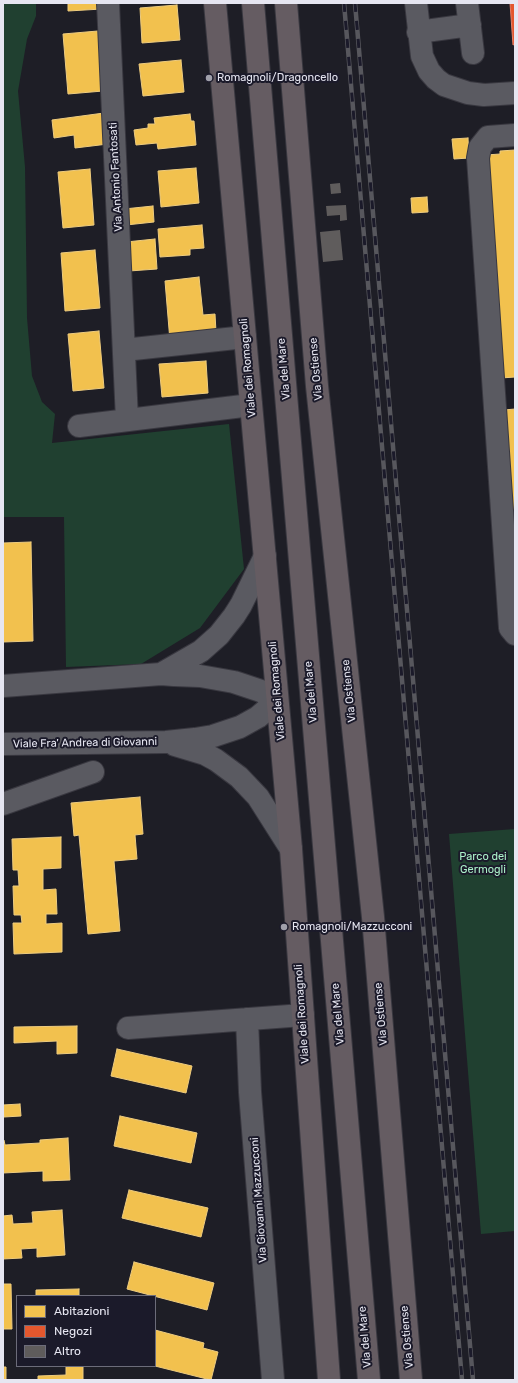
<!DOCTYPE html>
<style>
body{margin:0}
#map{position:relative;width:518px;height:1383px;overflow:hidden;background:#1e1e26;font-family:Rubik,sans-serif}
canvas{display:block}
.frame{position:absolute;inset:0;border:4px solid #e6e6f1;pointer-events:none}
.legend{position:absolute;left:16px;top:1295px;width:140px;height:72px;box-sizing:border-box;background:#1b1a2a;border:1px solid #6c6c7a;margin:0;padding:5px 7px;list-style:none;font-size:12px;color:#e6e6f1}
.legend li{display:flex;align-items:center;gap:8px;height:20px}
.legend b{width:20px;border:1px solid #6c6c7a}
</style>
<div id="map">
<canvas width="518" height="1383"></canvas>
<div class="frame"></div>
<ul class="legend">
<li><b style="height:11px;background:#f2c14e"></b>Abitazioni</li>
<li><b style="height:11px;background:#e4572e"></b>Negozi</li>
<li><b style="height:11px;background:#5f5c5c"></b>Altro</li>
</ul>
</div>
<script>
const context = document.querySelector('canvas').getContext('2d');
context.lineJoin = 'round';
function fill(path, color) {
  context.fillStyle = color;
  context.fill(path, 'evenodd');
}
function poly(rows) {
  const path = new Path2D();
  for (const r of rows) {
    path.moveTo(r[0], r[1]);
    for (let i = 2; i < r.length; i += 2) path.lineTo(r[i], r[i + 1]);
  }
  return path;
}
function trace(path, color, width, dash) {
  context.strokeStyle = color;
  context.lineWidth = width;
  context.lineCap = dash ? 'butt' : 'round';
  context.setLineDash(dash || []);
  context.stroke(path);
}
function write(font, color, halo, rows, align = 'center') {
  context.font = font + ' Rubik,sans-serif';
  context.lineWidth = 4;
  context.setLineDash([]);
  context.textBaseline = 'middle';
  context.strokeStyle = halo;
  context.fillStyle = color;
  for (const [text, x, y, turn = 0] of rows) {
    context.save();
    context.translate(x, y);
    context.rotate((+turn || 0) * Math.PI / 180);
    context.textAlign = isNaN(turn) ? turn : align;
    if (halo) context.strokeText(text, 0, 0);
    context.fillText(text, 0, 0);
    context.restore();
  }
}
const green = poly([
 [3,3,36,3,36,16,27,39,18,91,25,167,27,318,32,376,42,402,55,414,52,443,229,424,244,569,200,628,141,664,66,667,64,517,3,517],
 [515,829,515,1231,481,1234,449,834]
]);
const homes = poly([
 [68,3,101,3,102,9,68,11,68,3],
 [177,5,180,40,142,43,140,8,177,5],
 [98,31,103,91,68,94,63,34,98,31],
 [181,60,184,92,143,96,139,64,181,60],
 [104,113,108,144,75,148,74,135,54,138,52,120,104,113],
 [190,114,191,121,194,121,196,145,158,149,157,143,136,145,134,130,148,128,148,124,155,124,154,118,190,114],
 [468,138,469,158,454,159,452,139,468,138],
 [515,150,515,377,501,378,486,155,500,154,500,151,515,150],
 [196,168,199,203,161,207,158,171,196,168],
 [90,169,94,225,63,228,58,172,90,169],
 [427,197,428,212,412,213,411,198,427,197],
 [153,206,154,222,126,225,124,209,153,206],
 [202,225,204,248,190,249,190,255,160,257,158,229,202,225],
 [155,239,157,269,129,271,126,242,155,239],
 [95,250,100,308,65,311,61,253,95,250],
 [199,277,203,315,215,314,216,332,170,341,165,281,199,277],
 [99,331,104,388,73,391,68,334,99,331],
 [206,361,208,393,162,397,159,364,206,361],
 [515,409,515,560,504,410,515,409],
 [31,542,33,641,3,642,3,543,31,542],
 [140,797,143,834,135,835,137,859,114,861,120,931,88,934,79,835,74,836,71,803,140,797],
 [61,837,61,868,43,869,43,890,56,889,57,914,46,914,46,924,62,923,62,952,14,954,13,923,22,923,21,915,14,915,13,886,19,886,18,870,13,870,12,839,61,837],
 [77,1026,77,1053,57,1054,57,1041,14,1043,14,1027,77,1026],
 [117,1049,192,1066,186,1093,111,1076,117,1049],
 [20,1104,21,1116,4,1117,3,1105,20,1104],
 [120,1116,197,1133,191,1163,114,1146,120,1116],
 [68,1138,70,1180,43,1181,43,1171,3,1173,3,1183,3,1140,4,1140,5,1145,40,1143,40,1140,68,1138],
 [129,1190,208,1208,201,1237,122,1218,129,1190],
 [62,1210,65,1255,37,1257,37,1248,21,1249,22,1258,3,1259,3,1216,12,1215,13,1224,33,1223,32,1212,62,1210],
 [134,1262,214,1283,207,1310,127,1289,134,1262],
 [3,1284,11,1284,12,1329,3,1329,3,1284],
 [79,1289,79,1296,36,1296,36,1290,79,1289],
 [155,1330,204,1343,203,1348,218,1352,211,1380,155,1366,155,1330],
 [66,1366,83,1366,83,1380,38,1380,38,1376,66,1375,66,1366],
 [3,1367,6,1367,6,1380,3,1380,3,1367]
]);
const shops = poly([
 [510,3,515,3,515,44,513,45,510,3]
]);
const building = poly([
 [340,183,341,193,331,194,330,184],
 [346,205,347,220,340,221,340,215,327,216,326,206],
 [340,230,343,260,323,262,320,232]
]);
const minor = poly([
 [108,3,127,420],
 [416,3,422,56,429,71,436,79,444,85,468,93,484,95,515,93],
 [467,3,473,53],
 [418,32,470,25],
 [515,135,488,137,480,147,478,158,510,628,515,634],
 [124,350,245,337],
 [79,426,251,405],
 [161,674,201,651,219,635,234,616,241,605,265,556],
 [3,686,161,674,174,675,200,676,234,682,261,691,277,701,258,717,240,727,213,736,195,739,166,742,3,744],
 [175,745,205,754,216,760,239,777,258,797,291,849],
 [3,804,93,772],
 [247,1019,250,1092,273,1380],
 [128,1028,303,1015]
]);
const major = poly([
 [215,3,291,849,329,1380],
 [253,3,369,1380],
 [286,3,317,386,373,917,411,1380]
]);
const rail = poly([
 [344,3,462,1380],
 [355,3,473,1380]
]);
const markers = [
 [209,78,4,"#a0a0aa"],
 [284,927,4,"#a0a0aa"]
];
const poiNames = [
 ["Romagnoli/Dragoncello",217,78],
 ["Romagnoli/Mazzucconi",292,927]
];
const streetNames = [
 ["Via Antonio Fantosati",116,177,-93],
 ["Viale dei Romagnoli",248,368,-95],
 ["Via del Mare",284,369,-95],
 ["Via Ostiense",316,369,-95],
 ["Viale dei Romagnoli",277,691,-95],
 ["Via Ostiense",349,691,-96],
 ["Via del Mare",311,692,-95],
 ["Viale Fra' Andrea di Giovanni",85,743,-1],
 ["Viale dei Romagnoli",302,1014,-94],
 ["Via del Mare",338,1014,-95],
 ["Via Ostiense",381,1014,-95],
 ["Via Giovanni Mazzucconi",259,1200,-94],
 ["Via del Mare",365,1337,-95],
 ["Via Ostiense",407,1337,-95]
];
const parkNames = [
 ["Parco dei",483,857],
 ["Germogli",483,870]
];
fill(green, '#204030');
fill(homes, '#f2c14e');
trace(homes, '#eecc7f', 1);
fill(shops, '#e4572e');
trace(shops, '#e58268', 1);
fill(building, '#5f5c5c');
trace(minor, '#393840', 24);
trace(major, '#393840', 24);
trace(minor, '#5a5a61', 22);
trace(major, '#655c62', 22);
trace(rail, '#57575d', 4.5);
trace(rail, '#1b1a2a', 3, [9]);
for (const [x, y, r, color] of markers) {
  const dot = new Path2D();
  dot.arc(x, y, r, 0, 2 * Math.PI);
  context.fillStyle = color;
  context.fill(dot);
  trace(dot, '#1b1a2a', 1.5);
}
write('11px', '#e6e6f1', '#1b1a2a', poiNames, 'left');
write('11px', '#e6e6f1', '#1b1a2a', streetNames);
write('11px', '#abf1c9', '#1b1a2a', parkNames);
</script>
